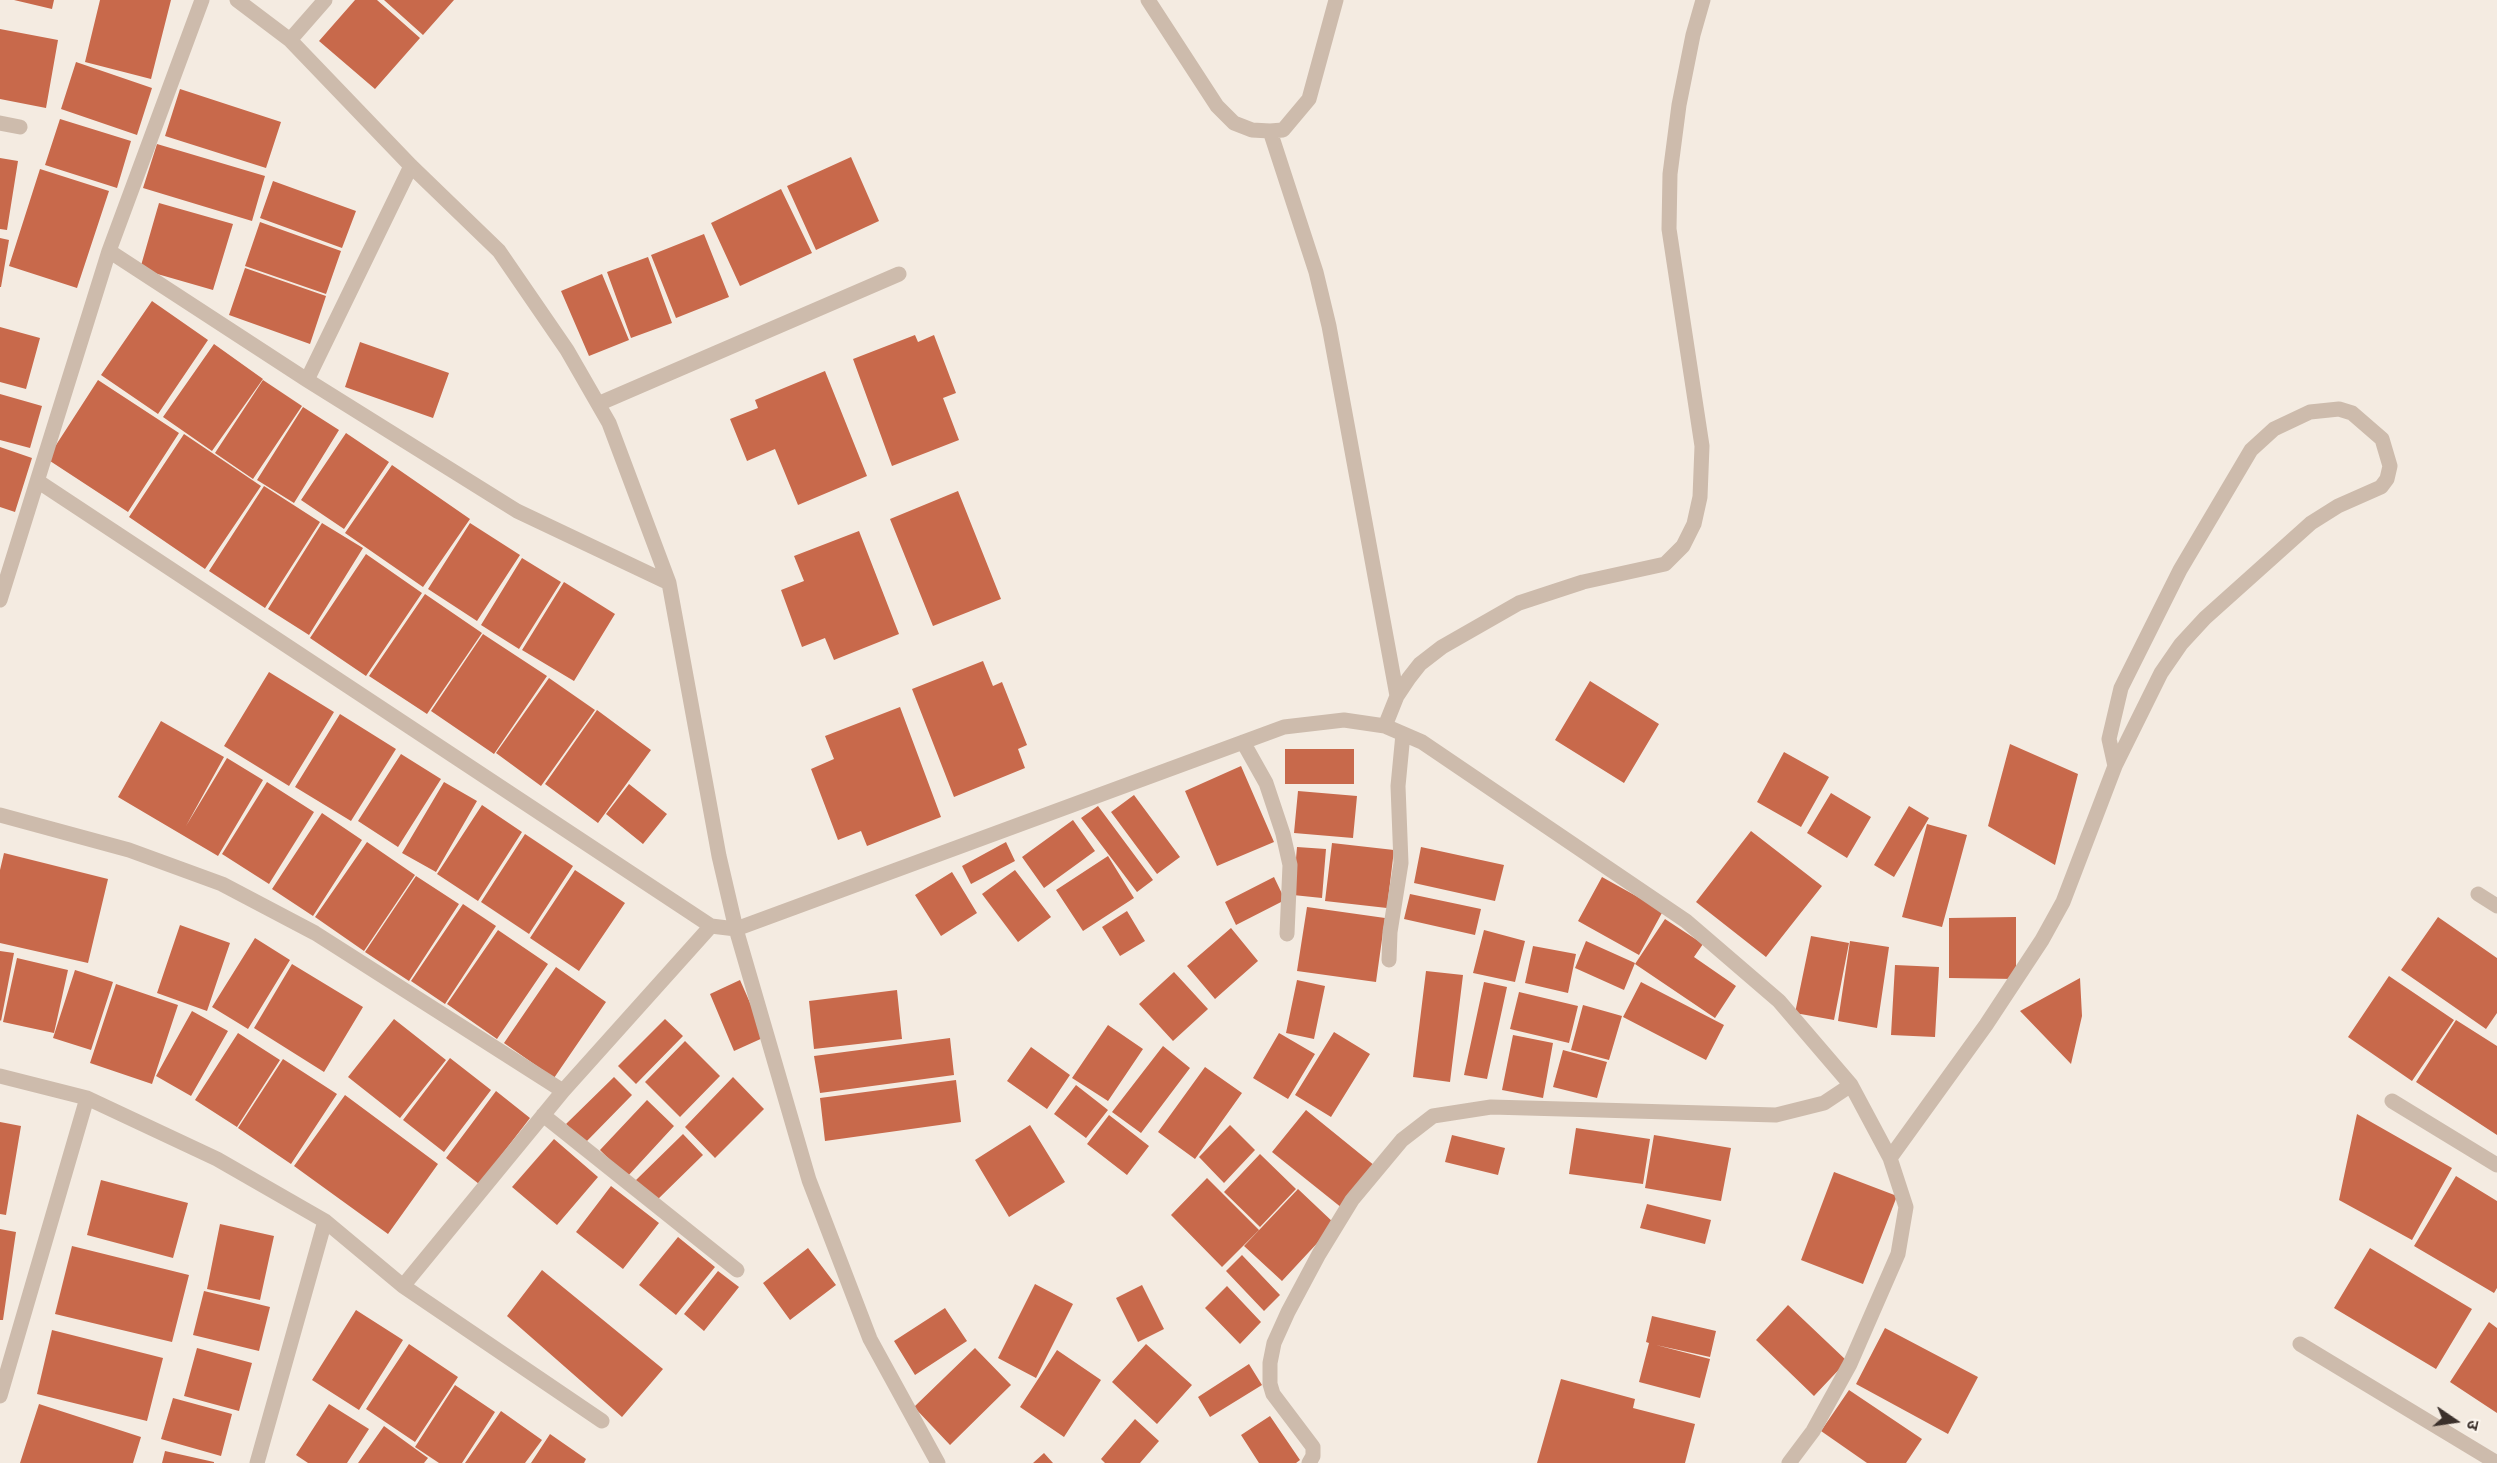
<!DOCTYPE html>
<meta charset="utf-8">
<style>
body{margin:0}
#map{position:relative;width:2497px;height:1463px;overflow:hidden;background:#f4ebe1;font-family:Figtree,"Noto Sans Devanagari",sans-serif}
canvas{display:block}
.north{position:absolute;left:2425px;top:1391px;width:60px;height:60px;-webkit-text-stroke:4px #fbf5ee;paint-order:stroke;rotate:103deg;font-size:16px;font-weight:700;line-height:24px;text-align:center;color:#3b302b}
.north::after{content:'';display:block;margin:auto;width:21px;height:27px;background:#3b302b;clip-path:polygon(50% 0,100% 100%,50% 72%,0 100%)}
</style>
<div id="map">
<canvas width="2497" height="1463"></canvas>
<div class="north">उ</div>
</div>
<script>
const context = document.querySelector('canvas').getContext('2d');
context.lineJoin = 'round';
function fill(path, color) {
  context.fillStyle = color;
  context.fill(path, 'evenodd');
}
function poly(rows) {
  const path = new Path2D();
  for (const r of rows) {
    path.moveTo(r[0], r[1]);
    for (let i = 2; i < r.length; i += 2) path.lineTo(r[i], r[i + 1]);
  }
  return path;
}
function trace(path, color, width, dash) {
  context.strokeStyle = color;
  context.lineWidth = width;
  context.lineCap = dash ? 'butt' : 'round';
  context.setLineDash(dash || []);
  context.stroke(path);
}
const building = poly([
 [14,0,54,0,52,9],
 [100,0,171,0,151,79,85,62],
 [355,0,377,0,420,38,375,89,319,41],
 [384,0,454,0,423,35],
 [0,29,58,40,46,108,0,99],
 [76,62,152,88,137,135,61,109],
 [180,89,281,122,266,168,165,136],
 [60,119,131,141,117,188,45,165],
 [157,144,265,176,252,221,143,188],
 [851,157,879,221,816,250,787,186],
 [0,158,18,161,7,230,0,229],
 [40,169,109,191,77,288,9,266],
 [273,181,356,211,342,248,260,218],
 [781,189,812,253,740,286,711,223],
 [159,203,233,224,213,290,140,269],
 [260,222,341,251,326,294,245,266],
 [704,234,729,297,676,318,651,255],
 [0,238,9,240,1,287,0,287],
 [648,257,672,323,631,338,607,272],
 [245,268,326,296,310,344,229,315],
 [602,274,629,340,589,356,561,291],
 [152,301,208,340,158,414,101,375],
 [0,327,40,338,26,389,0,382],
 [915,335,918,342,934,335,956,393,943,398,959,440,892,466,853,359],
 [360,342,449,373,433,418,345,387],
 [214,344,263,379,212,451,163,417],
 [825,371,867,476,798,505,775,449,747,461,730,419,758,408,755,400],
 [98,380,179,433,128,512,47,459],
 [263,380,302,406,253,479,215,453],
 [0,394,42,406,30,448,0,440],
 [303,407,339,430,294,503,257,480],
 [346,433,389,462,344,529,301,500],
 [184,434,261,486,205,569,129,517],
 [0,447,32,458,15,512,0,507],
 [392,465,470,519,423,587,345,533],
 [264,486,320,522,265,608,209,571],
 [958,491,1001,599,933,626,890,519],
 [322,523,363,548,309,635,268,609],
 [470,523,520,555,477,621,428,589],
 [859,531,899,634,834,660,825,638,802,647,781,590,804,581,794,556],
 [366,554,422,593,366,676,310,638],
 [522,558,561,582,519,649,481,625],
 [564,582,615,614,574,681,522,650],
 [425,594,482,633,427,714,369,676],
 [483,634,547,676,494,754,431,711],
 [983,661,993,686,1002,682,1027,745,1018,749,1025,768,954,797,912,689],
 [269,672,334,712,289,786,224,746],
 [549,678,595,710,541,786,496,753],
 [1590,681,1659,724,1624,783,1555,740],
 [900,707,941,817,867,846,861,831,838,840,811,769,834,759,825,736],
 [597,710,651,750,598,823,545,784],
 [340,714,396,749,351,821,295,787],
 [161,721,224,757,186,826,227,758,263,780,218,856,118,797],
 [2010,744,2078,774,2055,865,1988,826],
 [1285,749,1354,749,1354,784,1285,784],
 [1784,752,1829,777,1801,827,1757,802],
 [401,754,441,779,398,847,358,821],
 [1241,766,1274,842,1217,866,1185,791],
 [267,782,314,812,269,884,222,854],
 [444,782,477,801,436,872,402,853],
 [629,784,667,814,643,844,606,814],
 [1298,791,1357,796,1353,838,1294,833],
 [1831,793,1871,817,1847,858,1807,833],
 [1134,795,1180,857,1157,874,1111,812],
 [482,805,522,832,478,901,437,874],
 [1098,806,1153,880,1137,892,1081,818],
 [1909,806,1929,818,1894,877,1874,865],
 [322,813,362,840,313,916,272,889],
 [1073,820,1095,851,1044,888,1022,857],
 [1927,824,1967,835,1942,927,1902,917],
 [1751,831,1822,886,1766,957,1696,902],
 [525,834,573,866,529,934,481,902],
 [367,842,415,875,364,951,315,917],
 [1006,842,1015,861,971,884,962,866],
 [1332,843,1394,850,1387,908,1325,901],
 [1297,847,1326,849,1322,898,1293,895],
 [1421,847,1504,865,1495,901,1414,883],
 [4,853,108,879,88,963,0,943,0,870],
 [1108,856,1134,898,1083,931,1056,890],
 [575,870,625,903,579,971,530,938],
 [1015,870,1051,917,1018,942,982,894],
 [952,872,977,913,941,936,915,895],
 [416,876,459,904,409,981,365,952],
 [1274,877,1285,900,1236,925,1225,902],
 [1602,877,1663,911,1639,955,1578,921],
 [1410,894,1481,909,1475,935,1404,919],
 [463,904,496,926,445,1004,411,981],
 [1307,907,1385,918,1376,982,1297,971],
 [1127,911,1145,941,1120,956,1102,927],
 [2016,917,2016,979,1949,978,1949,918],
 [2438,917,2497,958,2497,1013,2486,1029,2401,970],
 [1665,919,1703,944,1694,957,1736,986,1715,1018,1635,964],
 [180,925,230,943,207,1011,157,993],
 [1231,928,1258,961,1215,999,1187,966],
 [498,930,548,964,497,1039,447,1004],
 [1484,930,1525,941,1515,982,1473,973],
 [1811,936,1849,943,1834,1020,1795,1013],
 [255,938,290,960,248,1029,212,1007],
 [1586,941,1635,963,1624,990,1575,968],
 [1850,941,1889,947,1877,1028,1838,1021],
 [1533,946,1576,954,1568,993,1525,983],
 [0,951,14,953,1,1021,0,1020],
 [17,958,68,970,54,1033,3,1022],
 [292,964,363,1007,324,1072,254,1028],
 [1895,965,1939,967,1935,1037,1891,1035],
 [556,967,606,1002,554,1078,504,1043],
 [75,970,113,982,91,1050,53,1038],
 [1426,971,1463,975,1450,1082,1413,1077],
 [1174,972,1208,1009,1173,1041,1139,1004],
 [2389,976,2454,1020,2412,1081,2348,1037],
 [2080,978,2082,1016,2071,1064,2020,1011],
 [740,980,765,1037,734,1051,710,994],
 [1297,980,1325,986,1314,1039,1286,1033],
 [1484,982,1507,987,1487,1079,1464,1075],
 [1641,982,1724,1025,1706,1060,1623,1017],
 [116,984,178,1005,152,1084,90,1063],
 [897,990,902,1039,814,1049,809,1001],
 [1519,992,1578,1006,1569,1043,1510,1029],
 [1583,1005,1622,1016,1609,1060,1571,1050],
 [192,1011,228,1031,191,1096,156,1076],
 [394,1019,446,1060,400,1118,348,1077],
 [665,1019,683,1036,636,1084,618,1066],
 [2456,1020,2497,1046,2497,1135,2416,1082],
 [1108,1025,1143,1049,1108,1101,1072,1078],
 [1334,1032,1370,1054,1331,1117,1295,1095],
 [238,1033,280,1060,237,1127,195,1100],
 [1279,1033,1315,1054,1288,1099,1253,1078],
 [1513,1035,1553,1043,1543,1098,1502,1090],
 [950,1038,954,1075,820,1093,814,1056],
 [685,1041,720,1076,680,1117,645,1082],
 [1163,1046,1190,1068,1141,1133,1112,1112],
 [1031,1047,1070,1075,1047,1109,1007,1081],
 [1563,1050,1607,1062,1597,1098,1553,1087],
 [450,1058,491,1090,444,1152,403,1120],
 [283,1059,337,1094,291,1164,238,1128],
 [1205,1067,1242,1093,1195,1159,1158,1132],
 [614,1077,632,1095,585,1143,566,1124],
 [733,1077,764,1109,715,1158,685,1127],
 [956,1080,961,1122,825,1141,820,1098],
 [1076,1085,1108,1110,1086,1138,1054,1114],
 [496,1091,530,1118,479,1184,446,1158],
 [345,1095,438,1164,388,1234,294,1166],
 [647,1100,674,1126,627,1177,600,1150],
 [1306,1110,1375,1166,1342,1208,1272,1152],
 [2357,1114,2452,1168,2412,1240,2339,1200],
 [1109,1115,1149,1146,1127,1175,1087,1144],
 [0,1122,21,1126,6,1215,0,1214],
 [1030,1125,1065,1182,1009,1217,975,1160],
 [1230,1125,1255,1150,1224,1183,1199,1157],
 [1576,1128,1650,1139,1643,1184,1569,1174],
 [683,1134,703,1155,655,1202,635,1181],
 [1452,1135,1505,1148,1498,1175,1445,1162],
 [1654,1135,1731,1148,1721,1201,1645,1188],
 [554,1139,598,1177,557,1225,512,1187],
 [1260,1154,1296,1189,1260,1227,1224,1192],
 [1834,1172,1897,1196,1863,1284,1801,1260],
 [2456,1176,2497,1201,2497,1288,2494,1293,2414,1246],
 [1207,1178,1259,1230,1222,1267,1171,1215],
 [101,1180,188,1203,173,1258,87,1235],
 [611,1186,659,1223,623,1269,576,1232],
 [1298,1189,1335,1224,1282,1281,1244,1246],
 [1647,1204,1711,1220,1705,1244,1640,1228],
 [220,1224,274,1236,260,1300,207,1289],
 [0,1229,16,1232,3,1320,0,1320],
 [678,1237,715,1267,676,1315,639,1285],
 [72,1246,189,1275,172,1342,55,1314],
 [808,1248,836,1285,790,1320,763,1283],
 [2370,1248,2472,1309,2436,1369,2334,1308],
 [1242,1255,1280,1295,1264,1311,1226,1271],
 [542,1270,663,1369,622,1417,507,1316],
 [718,1271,739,1287,704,1331,684,1314],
 [1035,1284,1073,1304,1036,1378,998,1358],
 [1142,1285,1164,1329,1138,1342,1116,1298],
 [1227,1286,1261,1322,1240,1344,1205,1308],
 [204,1291,270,1307,259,1351,193,1335],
 [1788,1305,1847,1361,1814,1396,1756,1340],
 [945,1308,967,1341,915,1375,894,1341],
 [356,1310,403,1340,359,1410,312,1380],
 [1652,1316,1716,1331,1710,1357,1656,1345,1710,1359,1700,1398,1639,1382,1649,1343,1646,1342],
 [2489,1322,2497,1328,2497,1413,2450,1382],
 [1885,1328,1978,1377,1948,1434,1856,1384],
 [52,1330,163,1358,147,1421,37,1394],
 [409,1344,458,1377,415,1442,366,1409],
 [1146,1344,1192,1385,1157,1424,1112,1382],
 [197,1348,252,1363,239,1411,184,1396],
 [975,1348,1011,1385,950,1445,914,1407],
 [1057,1350,1101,1380,1064,1437,1020,1407],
 [1249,1364,1262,1385,1210,1417,1198,1397],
 [1561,1379,1635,1399,1633,1408,1695,1424,1685,1463,1537,1463],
 [455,1385,495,1412,462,1463,439,1463,415,1447],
 [1849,1390,1922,1439,1906,1463,1867,1463,1821,1431],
 [173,1398,232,1414,221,1456,161,1439],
 [39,1404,141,1437,133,1463,20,1463],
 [329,1404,369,1429,347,1463,308,1463,296,1455],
 [501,1411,542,1440,525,1463,465,1463],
 [1270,1416,1300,1460,1296,1463,1259,1463,1241,1435],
 [1135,1419,1159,1441,1140,1463,1105,1463,1101,1459],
 [384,1426,428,1458,424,1463,358,1463],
 [550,1434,586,1459,584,1463,531,1463],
 [165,1451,214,1462,214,1463,162,1463],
 [1044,1453,1053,1463,1033,1463]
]);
const minor = poly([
 [237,0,290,40,411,166,499,251,567,350,609,423,669,583,719,856,736,929,809,1180,870,1339,938,1463],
 [1148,0,1217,106,1234,123,1252,130,1270,131,1283,130,1309,99,1336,0],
 [290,40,325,0],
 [0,123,20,127],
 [1270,131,1316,272,1329,326,1397,696],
 [109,251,307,380,517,511,669,583],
 [307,380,411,166],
 [598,404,899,274],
 [39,482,711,926,736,929,1284,727,1344,720,1385,726,1422,742,1686,921,1779,1001,1851,1085,1890,1158,1906,1207,1898,1254,1850,1364,1813,1431,1789,1463],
 [0,600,109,251,202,0],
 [1385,726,1397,696,1409,678,1420,664,1442,647,1519,603,1583,582,1665,564,1683,546,1694,524,1700,497,1702,446,1669,229,1670,174,1679,105,1693,35,1703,0],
 [1243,742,1266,783,1283,834,1290,865,1287,934],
 [0,815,129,850,222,884,315,933,563,1091],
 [2478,894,2497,906],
 [1389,960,1390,932,1401,863,1398,786,1403,734],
 [0,1076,87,1098,217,1159,325,1221,403,1286,602,1421],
 [2392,1101,2497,1165],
 [543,1115,737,1270],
 [1890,1158,1986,1025,2042,940,2063,902,2115,766,2161,673,2181,644,2205,618,2311,523,2338,506,2381,487,2387,479,2390,466,2382,439,2352,413,2339,409,2310,412,2274,429,2251,450,2180,570,2121,688,2109,739,2115,766],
 [403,1286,563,1091,711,926],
 [2300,1344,2497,1463],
 [0,1396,87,1098],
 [257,1463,325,1221],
 [1309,1463,1313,1456,1313,1447,1273,1394,1270,1384,1270,1363,1274,1343,1288,1312,1319,1254,1352,1200,1402,1140,1433,1116,1491,1107,1776,1115,1824,1103,1851,1085]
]);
fill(building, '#c8694b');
trace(minor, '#cdbbac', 15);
</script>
